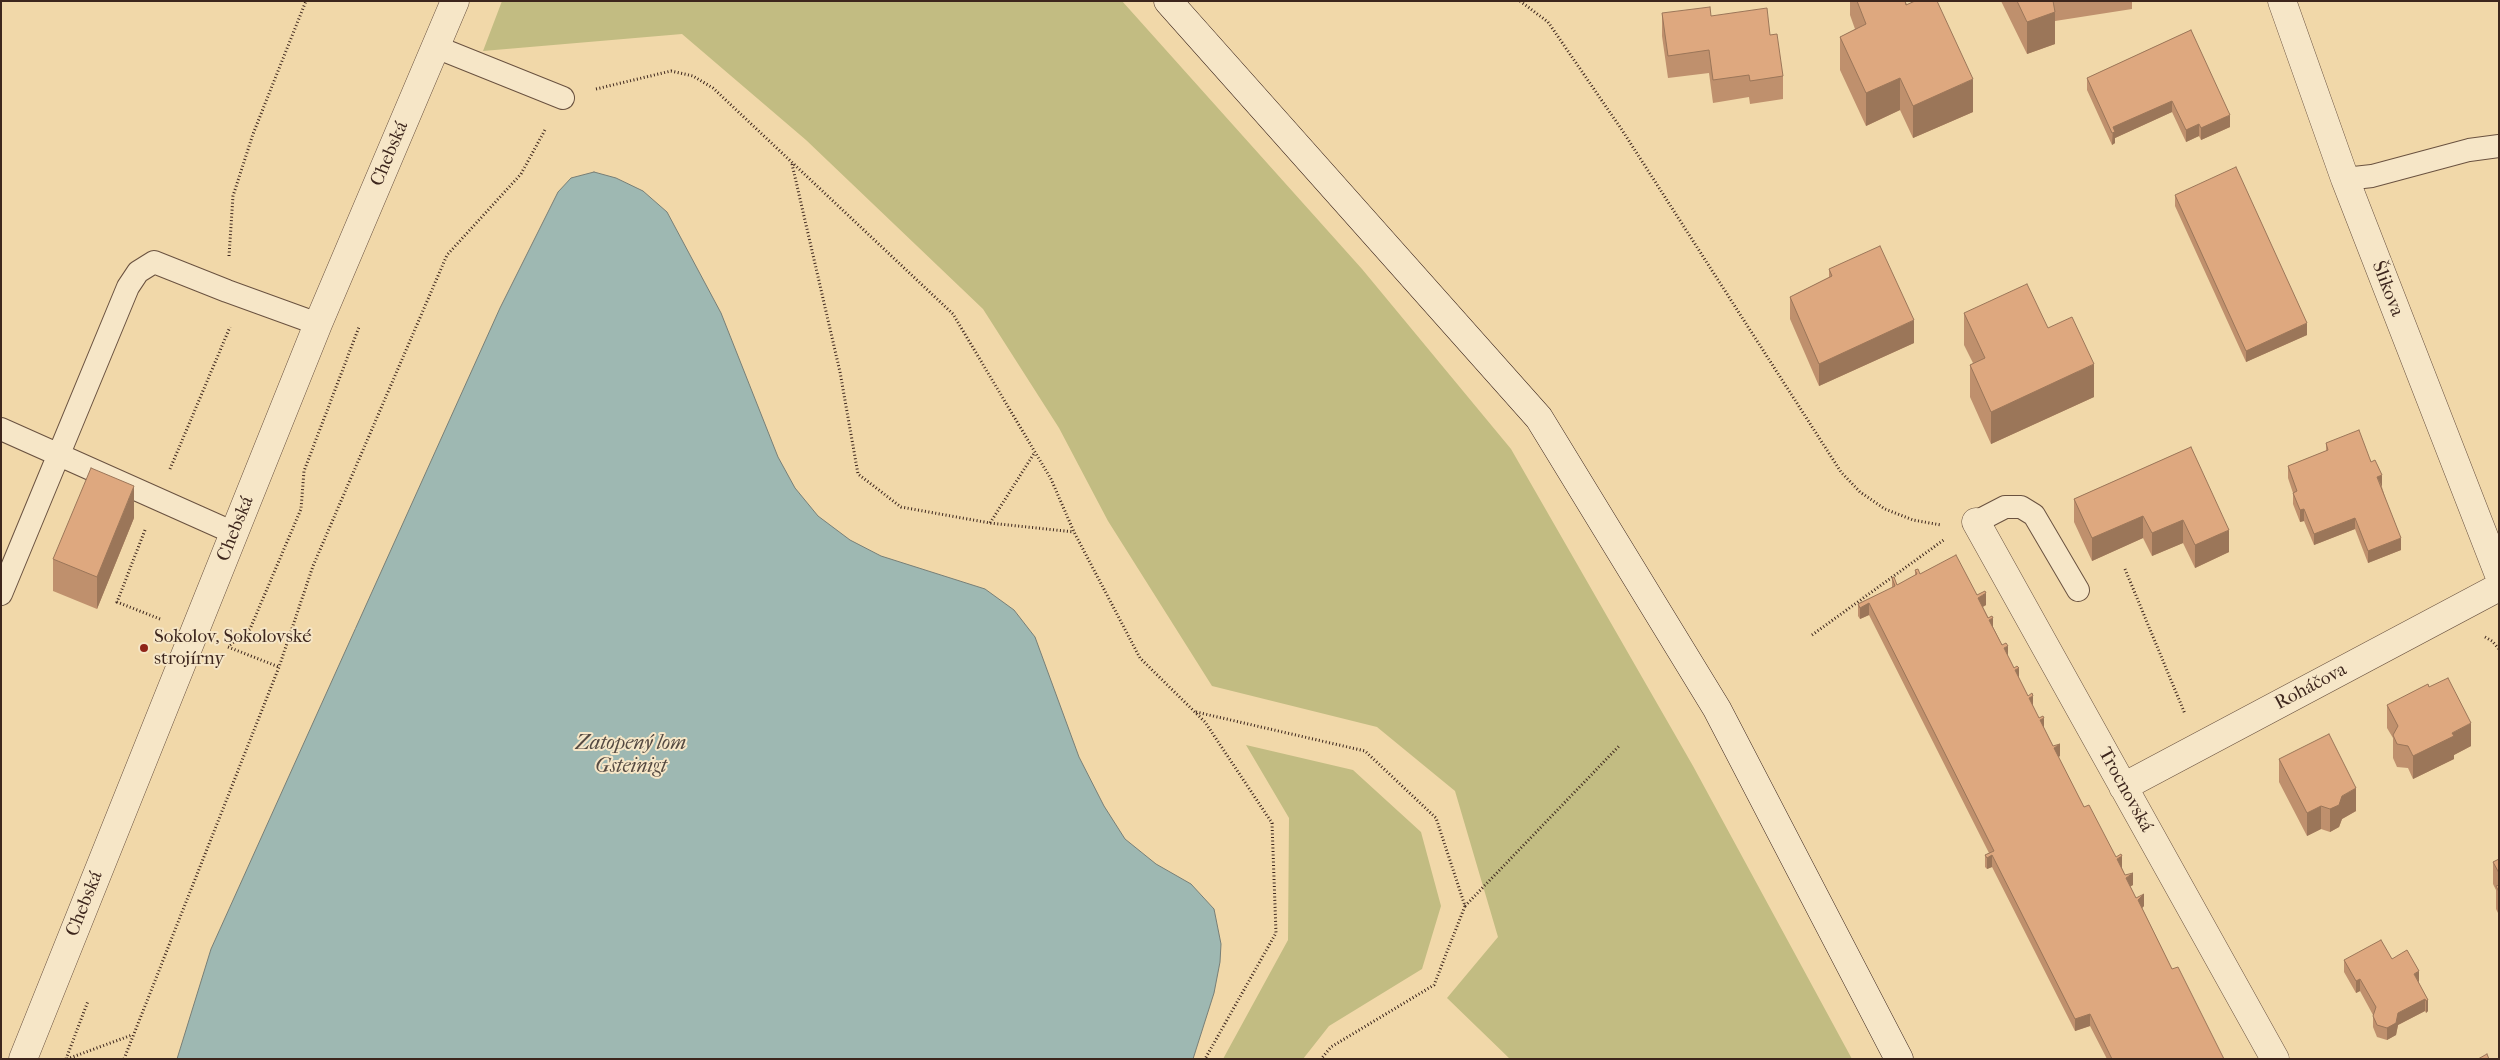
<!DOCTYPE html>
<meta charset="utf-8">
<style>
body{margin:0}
#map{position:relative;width:2500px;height:1060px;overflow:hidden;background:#f1d8a9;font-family:"IM FELL French Canon",serif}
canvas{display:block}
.frame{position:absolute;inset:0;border:2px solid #3d261d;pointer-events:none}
</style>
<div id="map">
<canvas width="2500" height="1060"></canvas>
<div class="frame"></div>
</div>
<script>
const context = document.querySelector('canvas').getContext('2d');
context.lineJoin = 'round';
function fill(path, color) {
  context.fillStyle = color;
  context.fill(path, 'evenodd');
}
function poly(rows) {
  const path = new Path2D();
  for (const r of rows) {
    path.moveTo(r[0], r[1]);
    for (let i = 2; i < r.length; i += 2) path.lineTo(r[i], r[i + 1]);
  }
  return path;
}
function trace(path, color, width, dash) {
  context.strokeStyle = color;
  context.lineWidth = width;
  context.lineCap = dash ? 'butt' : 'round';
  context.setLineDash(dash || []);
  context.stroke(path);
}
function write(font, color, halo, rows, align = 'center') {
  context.font = font + ' "IM FELL French Canon",serif';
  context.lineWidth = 4;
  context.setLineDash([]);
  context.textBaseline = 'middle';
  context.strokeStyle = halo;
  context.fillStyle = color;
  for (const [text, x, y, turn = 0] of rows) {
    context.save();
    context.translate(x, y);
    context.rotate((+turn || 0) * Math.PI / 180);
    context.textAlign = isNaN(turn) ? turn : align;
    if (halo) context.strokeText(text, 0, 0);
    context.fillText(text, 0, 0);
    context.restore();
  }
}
const green = poly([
 [502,1,1122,1,1362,269,1511,449,1693,766,1852,1059,1510,1059,1447,998,1498,937,1455,791,1377,727,1212,686,1108,521,1059,428,983,309,806,140,682,34,483,51],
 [1246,745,1353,770,1421,832,1441,906,1422,969,1329,1026,1303,1059,1223,1059,1288,940,1289,818]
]);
const water = poly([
 [594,172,616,178,643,191,667,212,721,313,778,457,795,488,818,516,850,540,881,556,985,589,1014,610,1035,637,1079,757,1104,806,1125,839,1156,864,1191,884,1214,909,1221,944,1220,962,1214,993,1193,1059,177,1059,211,949,500,308,558,192,571,178,594,172]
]);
const path = poly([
 [1520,1,1548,22,1622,130,1841,472,1860,492,1885,509,1913,520,1941,525],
 [596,89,671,71,693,76,713,88,953,314,1051,479,1074,532,1140,658,1205,722,1272,823,1276,933,1205,1059],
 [792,164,840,372,858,474,901,507,990,523,1074,532],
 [229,256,233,196,253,134,306,1],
 [170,469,230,327],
 [990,523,1035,452],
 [145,530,117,602,160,619],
 [2125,569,2185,714],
 [1812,635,1945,539],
 [2485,637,2492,641,2499,649],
 [230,645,250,629,301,509,304,471,359,327],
 [228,647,279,667],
 [1196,712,1365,751,1436,818,1465,906,1434,985,1331,1047,1321,1059],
 [1465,906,1620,745],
 [66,1059,88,1001],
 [67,1059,132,1035],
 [124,1059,279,667,313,566,447,255,521,174,546,128]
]);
const service = poly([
 [436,47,563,98],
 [2345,179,2372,176,2469,150,2499,146],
 [1,429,234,533],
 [1976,522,2005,507,2021,507,2034,515,2078,590],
 [1,594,128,287,138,272,154,262,227,291,318,324]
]);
const minor = poly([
 [2282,1,2345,179,2499,575],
 [1976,522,2275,1059],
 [2123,787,2499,587]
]);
const tertiary = poly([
 [23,1059,318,324,455,1]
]);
const secondary = poly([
 [1168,1,1539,418,1717,709,1899,1059]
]);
const wall = poly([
 [1850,1,1905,1,1973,112,1913,138,1900,110,1866,126,1840,70,1840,37,1855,29,1850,15],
 [2001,1,2132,1,2132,9,2055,21,2055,44,2027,54],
 [1662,13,1770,35,1783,76,1783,99,1750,104,1749,97,1713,103,1709,73,1668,78,1662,36],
 [2191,30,2230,127,2201,140,2199,136,2186,142,2172,112,2115,138,2115,143,2112,145,2087,90,2087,78],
 [2175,195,2307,335,2246,362,2175,206],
 [1829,269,1914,343,1819,386,1790,319,1790,297,1829,277],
 [1964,313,2048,328,2094,397,1991,444,1970,397,1970,365,1973,363,1964,345],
 [2326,443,2371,462,2382,487,2401,550,2368,563,2355,529,2314,545,2304,521,2300,522,2293,504,2293,493,2288,478,2288,466,2326,451],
 [2191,447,2229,552,2195,568,2183,543,2152,556,2143,538,2092,561,2074,522,2074,499],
 [134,518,97,609,53,591,53,559],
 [1915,570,1920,574,1977,595,1986,605,1983,607,2053,746,2060,756,2058,757,2084,807,2122,868,2125,875,2133,885,2130,886,2136,898,2144,906,2142,908,2172,969,2224,1059,2107,1059,2090,1026,2075,1031,1992,867,1987,869,1985,867,1985,855,1989,853,1869,615,1860,619,1858,616,1858,604,1892,588,1892,578,1897,585,1915,576],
 [2387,705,2471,746,2454,755,2454,759,2413,779,2408,768,2397,767,2393,758,2393,738,2387,728],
 [2279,759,2356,811,2342,819,2339,827,2330,832,2321,829,2307,836,2279,782],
 [2499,859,2499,915,2496,909,2496,890,2493,884,2493,862],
 [2392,959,2419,983,2428,1000,2428,1011,2426,1013,2425,1011,2398,1025,2396,1035,2387,1040,2377,1037,2373,1027,2373,1015,2360,991,2356,993,2344,972,2344,960]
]);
const shadedWall = poly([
 [2055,12,2055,44,2027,54,2027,22],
 [1900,78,1900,110,1866,126,1866,93],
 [1973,79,1973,112,1913,138,1913,106],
 [2172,101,2172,112,2115,138,2115,143,2112,145,2113,127],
 [2230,115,2230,127,2201,140,2201,128],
 [2199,124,2199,136,2186,142,2186,130],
 [1914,320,1914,343,1819,386,1819,364],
 [2307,323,2307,335,2246,362,2246,351],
 [2094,364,2094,397,1991,444,1991,412],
 [2382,475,2382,487,2377,477],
 [134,486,134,518,97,609,97,577],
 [2304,509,2304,521,2300,522,2300,510],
 [2143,516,2143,538,2092,561,2092,538],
 [2355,518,2355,529,2314,545,2314,534],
 [2183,520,2183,543,2152,556,2152,533],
 [2229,530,2229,552,2195,568,2195,545],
 [2401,538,2401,550,2368,563,2368,551],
 [1986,593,1986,605,1978,609,1978,598],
 [1869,603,1869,615,1860,619,1860,608],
 [1993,618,1993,630,1989,620],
 [2008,646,2008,657,2004,648],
 [2019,668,2019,680,2015,670],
 [2033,696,2033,707,2029,698],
 [2044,718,2044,730,2040,720],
 [2471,723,2471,746,2454,755,2454,759,2413,779,2413,756,2452,733],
 [2060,744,2060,756,2054,760,2054,748],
 [2356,788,2356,811,2342,819,2339,827,2330,832,2330,809,2342,796],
 [2321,806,2321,829,2307,836,2307,813],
 [1992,855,1992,867,1987,869,1987,858],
 [2122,856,2122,868,2117,871,2117,859],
 [2133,873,2133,885,2126,889,2126,878],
 [2144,894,2144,906,2138,912,2138,900],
 [2419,971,2419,983,2414,974],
 [2360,979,2360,991,2356,993,2356,981],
 [2425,999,2425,1011,2398,1025,2396,1035,2387,1040,2387,1028,2398,1013],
 [2428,1000,2428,1011,2426,1013,2426,1001],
 [2090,1014,2090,1026,2075,1031,2075,1019]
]);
const building = poly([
 [1857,1,1905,1,1906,5,1915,1,1937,1,1973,79,1913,106,1900,78,1866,93,1840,37,1866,24,1857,1],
 [2017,1,2053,1,2055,12,2027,22,2017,1],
 [1710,7,1711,16,1767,8,1770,35,1777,34,1783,76,1750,81,1749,75,1713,80,1709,50,1668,56,1662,13,1710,7],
 [2191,30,2230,115,2201,128,2199,124,2186,130,2172,101,2113,127,2115,132,2112,133,2087,78,2191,30],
 [2236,167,2307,323,2246,351,2175,195,2236,167],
 [1880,246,1914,320,1819,364,1790,297,1832,276,1829,269,1880,246],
 [2027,284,2048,328,2072,317,2094,364,1991,412,1970,365,1985,358,1964,313,2027,284],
 [2359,430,2371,462,2375,460,2382,475,2377,477,2401,538,2368,551,2355,518,2314,534,2304,509,2300,510,2293,493,2297,491,2288,466,2328,450,2326,443,2359,430],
 [2191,447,2229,530,2195,545,2183,520,2152,533,2143,516,2092,538,2074,499,2191,447],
 [91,468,134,486,97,577,53,559,91,468],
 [1956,555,1977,595,1985,591,1986,593,1978,598,1988,618,1992,616,1993,618,1989,620,2002,645,2006,643,2008,646,2004,648,2014,668,2017,666,2019,668,2015,670,2028,696,2032,693,2033,696,2029,698,2039,718,2043,716,2044,718,2040,720,2053,746,2060,744,2054,748,2084,807,2089,805,2116,857,2121,854,2122,856,2117,859,2125,875,2133,873,2126,878,2136,898,2144,894,2138,900,2172,969,2178,967,2224,1059,2112,1059,2090,1014,2075,1019,1992,855,1987,858,1985,855,1994,851,1869,603,1860,608,1858,604,1895,586,1892,578,1894,577,1897,585,1917,574,1915,570,1918,569,1920,574,1956,555],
 [2448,678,2471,723,2452,733,2454,736,2413,756,2408,746,2397,744,2393,735,2398,726,2387,705,2428,684,2429,687,2448,678],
 [2329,734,2356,788,2342,796,2339,805,2330,809,2321,806,2307,813,2279,759,2329,734],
 [2499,859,2499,873,2493,862,2499,859],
 [2499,885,2499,892,2496,886,2499,885],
 [2381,940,2392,959,2407,950,2419,971,2414,974,2428,1000,2426,1001,2425,999,2398,1013,2396,1023,2387,1028,2377,1025,2373,1016,2376,1007,2360,979,2356,981,2344,960,2381,940],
 [2487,1054,2489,1059,2478,1059,2487,1054]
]);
const markers = [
 [144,648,5,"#8f2418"]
];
const streetNames = [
 ["Chebská",390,154,-67],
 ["Šlikova",2387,289,69],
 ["Chebská",236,529,-68],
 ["Roháčova",2311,687,-28],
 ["Trocnovská",2125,790,61],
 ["Chebská",85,904,-68]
];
const poiNames = [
 ["Sokolov, Sokolovské",154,637],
 ["strojírny",154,659]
];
const waterNames = [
 ["Zatopený lom",631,744],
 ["Gsteinigt",631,767]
];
fill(green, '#c2bc82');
fill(water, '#9eb8b2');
trace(water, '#777e76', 1);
trace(service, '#6a5240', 24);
trace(minor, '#6a5240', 29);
trace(tertiary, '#6a5240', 29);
trace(secondary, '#3d261d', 29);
trace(path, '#3d261d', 3, [1, 2.5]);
trace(service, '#f6e6c7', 22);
trace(minor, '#f6e6c7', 28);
trace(tertiary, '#f6e6c7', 28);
trace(secondary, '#f6e6c7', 28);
fill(wall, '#bf906d');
fill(shadedWall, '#9b7659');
fill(building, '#dea87f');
trace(building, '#9b7659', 1);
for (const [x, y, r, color] of markers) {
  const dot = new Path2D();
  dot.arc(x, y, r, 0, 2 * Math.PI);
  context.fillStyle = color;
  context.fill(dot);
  trace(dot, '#f6e6c7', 2);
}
write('19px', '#3d261d', '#f6e6c7', streetNames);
write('19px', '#3d261d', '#f6e6c7', poiNames, 'left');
write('italic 20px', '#554a42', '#f6e6c7', waterNames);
</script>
